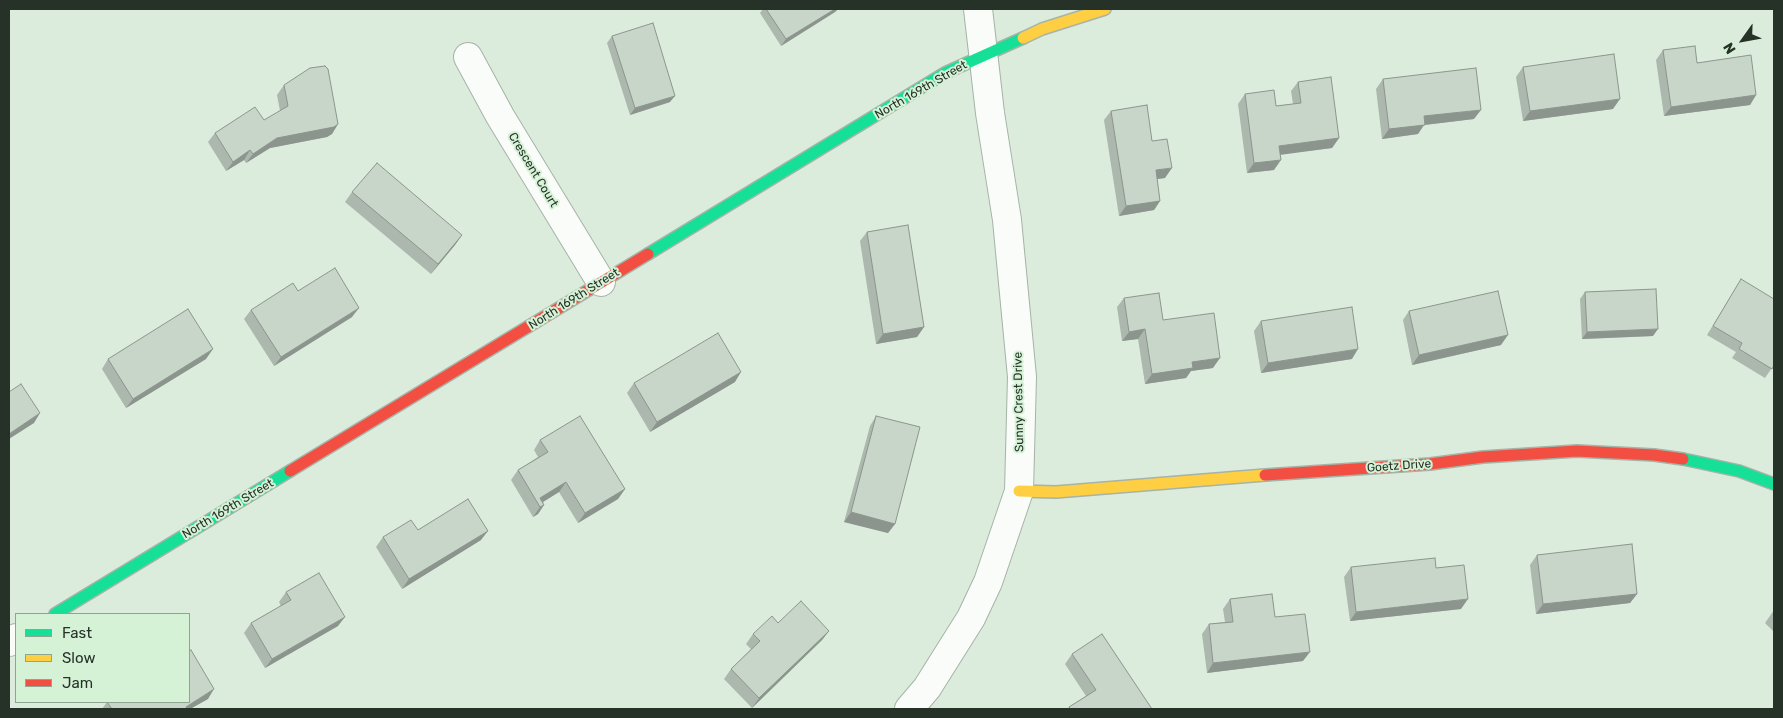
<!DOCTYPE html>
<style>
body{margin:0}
#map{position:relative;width:1783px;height:718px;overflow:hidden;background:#dbecdd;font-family:Rubik,sans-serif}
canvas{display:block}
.frame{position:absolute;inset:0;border:10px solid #263127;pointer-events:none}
.legend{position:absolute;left:15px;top:613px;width:175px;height:90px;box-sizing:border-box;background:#d5f2d7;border:1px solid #8fa591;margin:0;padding:6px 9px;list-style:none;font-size:15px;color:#263127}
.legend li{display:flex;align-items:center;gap:10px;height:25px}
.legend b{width:25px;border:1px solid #8fa591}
.north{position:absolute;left:1718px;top:15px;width:50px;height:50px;-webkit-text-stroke:4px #d5f2d7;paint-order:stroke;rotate:238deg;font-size:14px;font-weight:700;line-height:20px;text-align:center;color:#263127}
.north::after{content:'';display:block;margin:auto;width:18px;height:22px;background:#263127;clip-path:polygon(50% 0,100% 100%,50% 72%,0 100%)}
</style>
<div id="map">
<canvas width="1783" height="718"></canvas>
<div class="frame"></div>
<ul class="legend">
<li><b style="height:6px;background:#16e098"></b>Fast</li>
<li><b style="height:6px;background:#ffcf43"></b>Slow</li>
<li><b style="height:6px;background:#f24e42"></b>Jam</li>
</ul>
<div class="north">N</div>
</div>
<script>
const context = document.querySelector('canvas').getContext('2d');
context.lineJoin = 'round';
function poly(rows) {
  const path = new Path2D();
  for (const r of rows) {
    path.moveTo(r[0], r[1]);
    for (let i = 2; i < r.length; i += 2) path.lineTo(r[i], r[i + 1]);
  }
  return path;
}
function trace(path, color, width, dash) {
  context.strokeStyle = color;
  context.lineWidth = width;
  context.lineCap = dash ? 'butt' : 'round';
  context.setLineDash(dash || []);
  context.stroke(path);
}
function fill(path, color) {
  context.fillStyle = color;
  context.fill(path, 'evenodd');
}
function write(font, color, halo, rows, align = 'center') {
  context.font = font + ' Rubik,sans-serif';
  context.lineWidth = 4;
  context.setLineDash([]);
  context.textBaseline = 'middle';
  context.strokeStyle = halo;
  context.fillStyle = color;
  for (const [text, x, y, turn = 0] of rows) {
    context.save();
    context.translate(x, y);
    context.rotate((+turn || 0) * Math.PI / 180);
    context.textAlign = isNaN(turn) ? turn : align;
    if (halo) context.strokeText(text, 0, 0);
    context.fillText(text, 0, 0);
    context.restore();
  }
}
const street = poly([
 [468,57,500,116,601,282],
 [9,642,16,638],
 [909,709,927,688,971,618,988,582,1019,491,1022,377,1007,220,990,113,978,9]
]);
const fast = poly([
 [648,254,945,73,1023,38],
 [1683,459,1739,471,1774,484],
 [55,614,290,471]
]);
const slow = poly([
 [1023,38,1042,29,1105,9],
 [1019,491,1056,492,1265,475]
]);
const jam = poly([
 [290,471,648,254],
 [1265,475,1430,464,1483,457,1577,451,1654,455,1683,459]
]);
const wall = poly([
 [763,9,838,9,835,12,781,46,760,13],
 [612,36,670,102,630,115,607,43],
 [1663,50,1697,63,1756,95,1750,105,1664,116,1656,60],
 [1523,67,1613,109,1523,121,1516,77],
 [1383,79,1474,119,1424,125,1418,134,1382,139,1376,89],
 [1298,82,1339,138,1332,148,1280,154,1274,170,1247,173,1238,104,1245,94,1276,106,1293,104,1291,91],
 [284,85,338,124,332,134,327,137,270,148,246,163,244,160,226,171,208,142,215,133,264,120,280,111,277,95],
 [1111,111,1152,141,1165,178,1157,179,1160,201,1154,210,1119,216,1104,120],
 [352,192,462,235,455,245,431,274,345,202],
 [867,232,924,327,917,337,876,344,860,241],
 [1741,279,1774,365,1765,378,1732,358,1736,352,1707,335,1735,289],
 [298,291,352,317,274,366,244,319,251,310],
 [1585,292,1653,336,1582,339,1580,299],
 [1124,298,1163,320,1213,368,1191,371,1186,378,1145,384,1138,339,1122,341,1117,307],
 [1409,311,1501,345,1412,365,1403,320],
 [1261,321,1352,359,1261,373,1254,331],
 [108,359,206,359,126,408,102,369],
 [735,382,650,432,627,393,634,383],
 [876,416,895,524,888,533,844,522,870,426],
 [540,440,625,489,618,499,578,523,559,492,543,502,544,505,538,514,533,517,511,480,518,470,538,457,534,450],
 [418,530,481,540,402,589,376,547,383,537],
 [1537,555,1637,594,1630,603,1536,614,1530,565],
 [1351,567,1436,568,1461,609,1350,621,1344,577],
 [286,592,338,626,265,668,244,633,251,623,281,606,279,602],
 [1230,599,1275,617,1303,661,1207,673,1202,634,1209,624,1225,622,1223,609],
 [1774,610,1774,632,1765,623],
 [778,623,829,631,822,640,752,708,724,679,731,669,751,649,746,644,753,634],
 [1072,654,1152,709,1068,709,1069,707,1086,696,1065,664],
 [208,699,190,709,102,709,107,702,189,702]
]);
const shadedWall = poly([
 [835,9,838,9,835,12,781,46,786,39],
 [1756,95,1750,105,1664,116,1671,107],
 [675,96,670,102,630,115,635,108],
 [1620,99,1613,109,1523,121,1530,111],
 [1481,110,1474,119,1424,125,1418,134,1382,139,1389,129,1424,116],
 [338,124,332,134,327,137,270,148,246,163,253,154,277,138],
 [1339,138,1332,148,1272,156,1279,146],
 [250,150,244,160,226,171,233,162],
 [1281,160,1274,170,1247,173,1254,163],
 [1172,168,1165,178,1149,180,1156,170],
 [1160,201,1154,210,1119,216,1126,206],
 [462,235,455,245,431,274,438,264],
 [359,308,352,317,274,366,281,357],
 [924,327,917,337,876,344,883,334],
 [1145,329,1138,339,1122,341,1129,332],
 [1658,329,1653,336,1582,339,1587,332],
 [1508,335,1501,345,1412,365,1419,355],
 [213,349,206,359,126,408,133,399],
 [1358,349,1352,359,1261,373,1268,363],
 [1220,358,1213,368,1191,371,1186,378,1145,384,1152,374,1192,362],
 [741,372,735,382,650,432,657,422],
 [40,413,34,423,9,439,9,434],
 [566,482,559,492,538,505,540,498],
 [625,489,618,499,578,523,585,513],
 [544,505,538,514,533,517,540,507],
 [851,512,895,524,888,533,844,522],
 [488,531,481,540,402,589,409,579],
 [1637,594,1630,603,1536,614,1543,604],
 [1468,599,1461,609,1350,621,1356,612],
 [345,617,338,626,265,668,272,659],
 [829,631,822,640,752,708,759,698],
 [1310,652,1303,661,1207,673,1213,663],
 [214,689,208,699,190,709,184,709,186,707]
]);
const building = poly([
 [766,9,835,9,786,39,766,9],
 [653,23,675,96,635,108,612,36,653,23],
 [1695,46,1697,63,1751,55,1756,95,1671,107,1663,50,1695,46],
 [1614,54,1620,99,1530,111,1523,67,1614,54],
 [325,66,328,69,338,124,334,127,277,138,253,154,250,150,233,162,215,133,255,107,264,120,288,106,284,85,310,68,325,66],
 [1476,68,1481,110,1424,116,1425,125,1389,129,1383,79,1476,68],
 [1331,77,1339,138,1279,146,1281,160,1254,163,1245,94,1274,90,1276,106,1301,103,1298,82,1331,77],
 [1147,105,1152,141,1167,139,1172,168,1156,170,1160,201,1126,206,1111,111,1147,105],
 [377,163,462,235,438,264,352,192,377,163],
 [908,225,924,327,883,334,867,232,908,225],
 [335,268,359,308,281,357,251,310,293,283,298,291,335,268],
 [1741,279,1774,299,1774,365,1772,369,1739,349,1742,343,1713,326,1741,279],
 [1656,289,1658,329,1587,332,1585,292,1656,289],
 [1498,291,1508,335,1419,355,1409,311,1498,291],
 [1159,293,1163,320,1214,313,1220,358,1192,362,1193,368,1152,374,1145,329,1129,332,1124,298,1159,293],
 [1352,307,1358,349,1268,363,1261,321,1352,307],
 [188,309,213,349,133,399,108,359,188,309],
 [718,333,741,372,657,422,634,383,718,333],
 [21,384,40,413,9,434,9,392,21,384],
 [580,416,625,489,585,513,566,482,540,498,544,505,540,507,518,470,548,452,540,440,580,416],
 [876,416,920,427,895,524,851,512,876,416],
 [468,499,488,531,409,579,383,537,411,520,418,530,468,499],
 [1632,544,1637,594,1543,604,1537,555,1632,544],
 [1435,558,1436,568,1464,565,1468,599,1356,612,1351,567,1435,558],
 [319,573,345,617,272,659,251,623,291,600,286,592,319,573],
 [1272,594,1275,617,1305,614,1310,652,1213,663,1209,624,1233,622,1230,599,1272,594],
 [801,601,829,631,759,698,731,669,760,641,753,634,772,616,778,623,801,601],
 [1102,634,1152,709,1070,709,1069,707,1096,690,1072,654,1102,634],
 [191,650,214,689,186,707,187,709,112,709,107,702,189,702,189,651,191,650]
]);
const streetNames = [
 ["North 169th Street",921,90,-30],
 ["Crescent Court",533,170,59],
 ["North 169th Street",574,299,-32],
 ["Sunny Crest Drive",1019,402,-91],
 ["Goetz Drive",1399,466,-4],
 ["North 169th Street",228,509,-31]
];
trace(street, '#a6b3a7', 30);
trace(fast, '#a6b3a7', 14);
trace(slow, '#a6b3a7', 14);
trace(jam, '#a6b3a7', 14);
trace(street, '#fafcfa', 28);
trace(fast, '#16e098', 11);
trace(slow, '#ffcf43', 11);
trace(jam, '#f24e42', 11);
fill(wall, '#acb7ad');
fill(shadedWall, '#8c958d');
fill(building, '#c8d5c9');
trace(building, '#8c958d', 1);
write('12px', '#263127', '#d5f2d7', streetNames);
</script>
